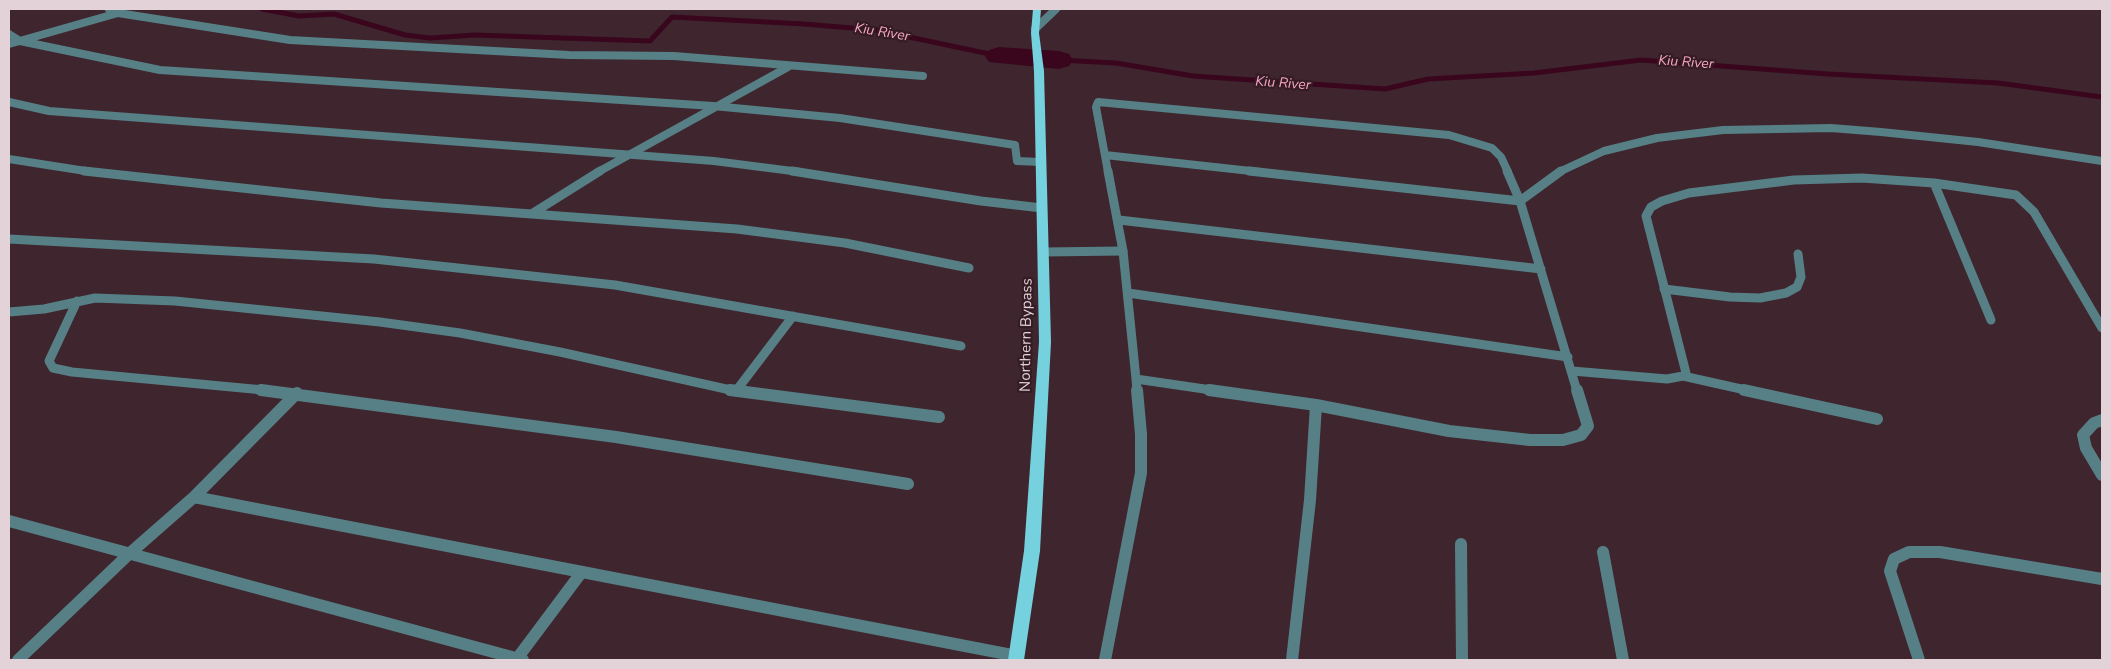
<!DOCTYPE html>
<style>
body{margin:0}
#map{position:relative;width:2111px;height:669px;overflow:hidden;background:#3f262e;font-family:"Nunito Sans",sans-serif}
canvas{display:block}
.frame{position:absolute;inset:0;border:10px solid #e3d2d7;pointer-events:none}
</style>
<div id="map">
<canvas width="2111" height="669"></canvas>
<div class="frame"></div>
</div>
<script>
const context = document.querySelector('canvas').getContext('2d');
context.lineJoin = 'round';
function poly(rows) {
  const path = new Path2D();
  for (const r of rows) {
    path.moveTo(r[0], r[1]);
    for (let i = 2; i < r.length; i += 2) path.lineTo(r[i], r[i + 1]);
  }
  return path;
}
function trace(path, color, width, dash) {
  context.strokeStyle = color;
  context.lineWidth = width;
  context.lineCap = dash ? 'butt' : 'round';
  context.setLineDash(dash || []);
  context.stroke(path);
}
function fill(path, color) {
  context.fillStyle = color;
  context.fill(path, 'evenodd');
}
function write(font, color, halo, rows, align = 'center') {
  context.font = font + ' "Nunito Sans",sans-serif';
  context.lineWidth = 4.5;
  context.setLineDash([]);
  context.textBaseline = 'middle';
  context.strokeStyle = halo;
  context.fillStyle = color;
  for (const [text, x, y, turn = 0] of rows) {
    context.save();
    context.translate(x, y);
    context.rotate((+turn || 0) * Math.PI / 180);
    context.textAlign = isNaN(turn) ? turn : align;
    if (halo) context.strokeText(text, 0, 0);
    context.fillText(text, 0, 0);
    context.restore();
  }
}
const stream = poly([
 [262,9,299,16,334,14,405,35,430,38,475,35,650,41,672,17,804,24,876,30,999,56],
 [1059,60,1116,63,1193,76,1385,89,1428,79,1534,73,1641,60,1828,74,1998,83,2102,97]
]);
const river = poly([
 [999,47,1059,51,1069,54,1073,60,1069,66,1059,69,989,62,985,56,989,50,999,47]
]);
const lane = poly([
 [1043,252,1123,251],
 [1664,289,1730,297,1760,298,1786,293,1797,287,1801,277,1798,254]
]);
const streetFar2 = poly([
 [109,9,118,13,290,40,569,55,674,56,923,76],
 [1035,29,1056,9],
 [9,34,20,41,160,70,713,106,840,118,1015,145,1017,161,1040,162],
 [9,44,118,13],
 [9,102,49,111,714,161,800,172],
 [1105,155,1260,172],
 [9,159,92,172],
 [598,172,788,67],
 [1108,172,1096,107,1098,102,1449,135,1492,148,1501,157,1508,172],
 [1559,172,1604,151,1657,138,1723,130,1831,128,1881,132,1978,142,2102,161]
]);
const streetFar1 = poly([
 [84,171,381,203,737,229,845,243,969,268],
 [792,171,981,201,1042,208],
 [1108,171,1123,251,1136,379],
 [1249,171,1520,201,1561,171],
 [1507,171,1520,201,1577,391],
 [1934,183,1991,320],
 [533,213,600,171],
 [1119,220,1541,269],
 [9,239,374,259,615,285,961,346],
 [1128,293,1568,357],
 [77,301,49,361,53,368,72,372,274,391],
 [9,312,44,309,95,298,175,301,380,322,460,333,560,352,735,391],
 [1572,371,1667,379,1683,376,1686,373,1646,216,1651,207,1662,201,1689,193,1794,180,1862,178,1934,183,2016,195,2034,212,2102,328],
 [1683,376,1750,391],
 [1136,379,1218,391],
 [1136,379,1137,391],
 [736,391,793,316]
]);
const street = poly([
 [261,390,616,437,908,484],
 [730,390,939,417],
 [1209,390,1316,405,1449,431,1530,440,1563,440,1581,435,1588,426,1577,390],
 [1744,390,1877,419],
 [2102,420,2094,423,2083,435,2086,448,2102,475],
 [194,497,1017,656],
 [9,521,523,660],
 [1461,544,1462,660],
 [1603,552,1623,660],
 [18,660,129,554,194,497,297,393],
 [516,660,581,573],
 [1105,660,1141,473,1141,434,1137,390],
 [1292,660,1310,500,1316,405],
 [1919,660,1890,571,1894,559,1909,552,1940,552,2102,579]
]);
const primary = poly([
 [1033,9,1041,9,1039,33,1044,71,1051,342,1040,551,1024,660,1008,660,1024,551,1039,342,1034,71,1031,33,1033,9]
]);
const farWaternames = [
 ["Kiu River",882,33,9],
 ["Kiu River",1686,63,4],
 ["Kiu River",1283,84,4]
];
const streetNames = [
 ["Northern Bypass",1027,335,-89]
];
trace(stream, '#39061e', 5);
fill(river, '#39061e');
trace(lane, '#568086', 9);
trace(streetFar2, '#568086', 8);
trace(streetFar1, '#568086', 9);
trace(street, '#568086', 12);
fill(primary, '#76d1de');
write('italic 14px', '#faa5c2', '#341c25', farWaternames);
write('15px', '#e3d2d7', '#341c25', streetNames);
</script>
